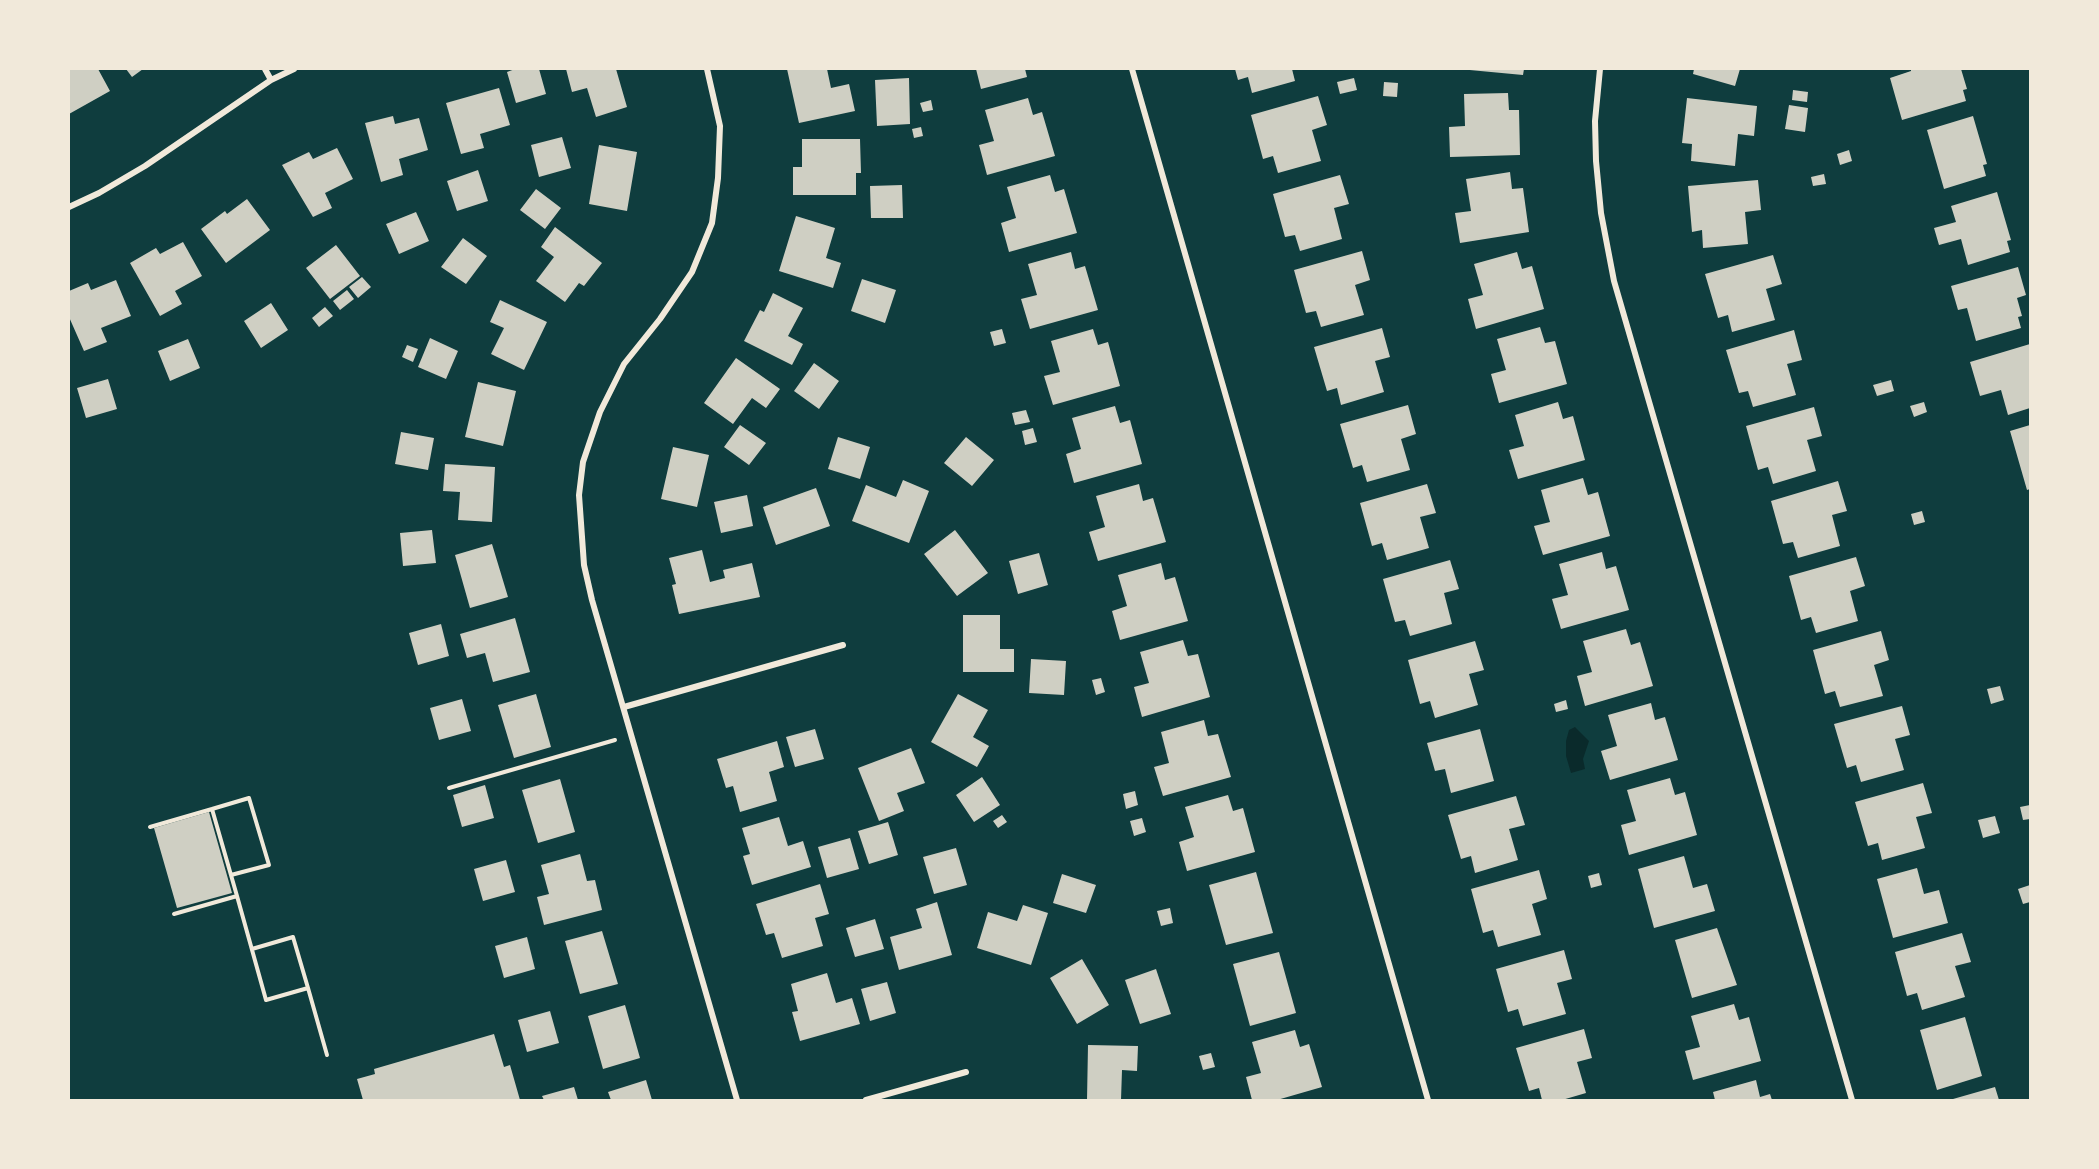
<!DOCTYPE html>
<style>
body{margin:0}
#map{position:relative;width:2099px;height:1169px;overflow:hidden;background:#0f3d3e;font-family:"DejaVu Sans",sans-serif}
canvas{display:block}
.frame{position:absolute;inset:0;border:70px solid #f1e9da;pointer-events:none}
</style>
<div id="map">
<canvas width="2099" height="1169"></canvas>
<div class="frame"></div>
</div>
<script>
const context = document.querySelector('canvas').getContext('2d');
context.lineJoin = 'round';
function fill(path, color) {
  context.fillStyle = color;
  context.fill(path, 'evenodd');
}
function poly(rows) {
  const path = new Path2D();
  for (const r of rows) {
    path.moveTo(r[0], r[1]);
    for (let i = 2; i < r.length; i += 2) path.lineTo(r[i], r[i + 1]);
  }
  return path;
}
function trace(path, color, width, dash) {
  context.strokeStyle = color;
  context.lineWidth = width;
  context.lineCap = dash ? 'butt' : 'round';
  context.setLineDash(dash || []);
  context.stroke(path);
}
const water = poly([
 [1575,727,1589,741,1583,759,1585,769,1571,773,1566,756,1566,741,1569,730]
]);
const building = poly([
 [69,69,98,69,110,91,69,114],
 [126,69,143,69,132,77],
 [515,69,539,69,546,94,516,103,507,72],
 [566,69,616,69,627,107,596,117,587,88,572,92],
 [787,69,827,69,831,88,849,84,855,111,799,123],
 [976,69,1025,69,1027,77,981,89],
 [1235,69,1292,69,1295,81,1252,93,1248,77,1238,80],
 [1459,69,1524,69,1523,75],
 [1694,69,1740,69,1735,86,1693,74],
 [1911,69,1961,69,1967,89,1963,90,1966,101,1902,120,1890,78,1911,71],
 [909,78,910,124,877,126,875,80],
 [1354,78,1357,90,1340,94,1337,82],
 [1384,82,1398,83,1397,97,1383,96],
 [499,88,510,125,480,134,484,148,461,154,446,103],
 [1793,90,1808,92,1807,102,1792,100],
 [1508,93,1509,110,1519,110,1520,155,1450,157,1449,127,1465,126,1464,94],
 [1318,96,1327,125,1312,130,1321,161,1278,173,1273,156,1263,159,1251,115],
 [1028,98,1033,115,1042,112,1055,156,987,175,979,145,994,141,985,110],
 [1687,98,1757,106,1754,136,1738,134,1735,166,1691,161,1692,144,1682,143],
 [931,100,933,110,923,112,920,103],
 [1789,105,1808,108,1805,132,1785,129],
 [393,116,395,124,419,118,428,150,399,159,403,175,381,182,365,123],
 [1973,116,1987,164,1983,165,1986,176,1944,189,1927,130],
 [921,127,923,136,914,138,912,129],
 [562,137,571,168,539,177,531,145],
 [802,139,860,139,861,173,856,173,856,195,793,195,793,167,802,167],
 [599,145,637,152,627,211,589,204],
 [337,148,353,179,325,193,332,208,313,217,282,165,309,152,313,159],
 [1849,150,1852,161,1840,165,1837,154],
 [478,170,488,201,457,211,447,181],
 [1510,172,1512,189,1523,188,1529,232,1460,243,1455,213,1471,211,1466,179],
 [1824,174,1826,184,1813,186,1811,177],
 [1050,175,1055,192,1064,189,1077,233,1009,252,1001,223,1016,218,1007,187],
 [1340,175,1349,204,1334,208,1342,239,1300,251,1295,235,1285,237,1273,194],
 [1758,180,1761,210,1745,212,1748,244,1703,248,1702,230,1692,232,1688,186],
 [902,185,903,218,871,218,870,186],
 [536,189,561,208,545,229,520,210],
 [1997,192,2011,240,2007,241,2010,252,1968,265,1961,239,1939,245,1934,228,1956,222,1951,206],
 [247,199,270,230,226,263,201,229,225,211,227,214],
 [416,212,429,241,399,254,386,224],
 [796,216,835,228,826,258,841,263,833,288,779,271],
 [555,227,602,263,584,286,579,283,565,302,536,281,554,257,541,247],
 [463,238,487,256,466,284,441,267],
 [183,242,202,276,175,291,182,304,160,316,130,263,156,248,160,254],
 [336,245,360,276,330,299,306,268],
 [1362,251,1370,280,1355,285,1364,315,1321,327,1316,311,1306,313,1294,270],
 [1071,252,1075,269,1085,266,1098,310,1030,329,1021,299,1037,295,1028,264],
 [1517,252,1522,269,1532,266,1544,309,1476,329,1468,299,1483,295,1474,264],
 [1773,255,1782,284,1766,289,1775,320,1732,332,1728,315,1718,318,1705,274],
 [2018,267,2026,295,2017,298,2022,316,2018,317,2021,328,1976,341,1967,308,1958,310,1951,286],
 [362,277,371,287,358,298,349,287],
 [862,279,896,290,885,323,851,311],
 [116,280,131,316,101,328,107,342,84,351,69,317,69,291,88,283,91,290],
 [347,290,354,299,340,310,333,301],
 [773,293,803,308,788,336,803,344,792,365,744,341,760,310,764,312],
 [500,300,547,322,524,370,491,354,504,328,490,322],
 [271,303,288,330,261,348,244,321],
 [325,307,333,316,319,327,312,318],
 [1540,327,1545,343,1555,341,1567,384,1499,403,1491,374,1506,370,1497,339],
 [1382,328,1390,357,1375,361,1384,392,1341,405,1337,388,1327,391,1314,347],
 [1002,329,1006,343,994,346,990,332],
 [1093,329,1098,345,1108,342,1120,386,1053,405,1044,376,1060,372,1051,341],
 [1794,330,1802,360,1787,364,1796,395,1753,407,1748,391,1739,393,1726,350],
 [430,338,458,351,446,379,418,367],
 [188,339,200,368,170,381,158,351],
 [2030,344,2030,408,2008,415,2001,390,1980,396,1970,362],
 [407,345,418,349,413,362,402,357],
 [736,358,780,389,766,408,752,398,733,424,704,403],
 [814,363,839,381,819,409,794,391],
 [108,379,117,409,86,418,77,388],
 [1891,380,1894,391,1877,396,1873,385],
 [478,382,516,391,503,446,465,437],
 [1558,402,1563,419,1573,416,1585,460,1518,479,1509,450,1524,446,1515,415],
 [1924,402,1927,412,1914,417,1910,406],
 [1408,405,1416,434,1401,439,1410,470,1367,482,1362,465,1353,468,1340,424],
 [1115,406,1120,423,1130,420,1142,464,1074,483,1066,454,1081,449,1072,418],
 [1814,407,1822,436,1807,440,1816,471,1773,484,1768,467,1758,470,1746,426],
 [1026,410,1030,422,1015,425,1012,413],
 [740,425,766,443,749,465,724,447],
 [2030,425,2030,489,2027,490,2010,431],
 [1033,428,1037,442,1025,445,1022,431],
 [401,432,434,438,428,470,395,464],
 [838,437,870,447,860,479,828,469],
 [966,437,994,460,972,486,944,463],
 [673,447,709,455,697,507,661,499],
 [445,464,495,467,492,522,458,520,460,492,443,491],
 [1583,478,1588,495,1598,492,1610,536,1543,555,1534,526,1550,522,1541,490],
 [903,480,929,491,909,543,852,521,866,485,896,497],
 [1838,481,1847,511,1832,515,1840,546,1798,558,1793,542,1783,544,1771,501],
 [1139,484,1143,501,1153,498,1166,542,1098,561,1089,532,1105,527,1096,496],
 [1427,484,1436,513,1420,517,1429,548,1387,560,1382,543,1372,546,1360,503],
 [816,488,830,526,776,545,763,507],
 [747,495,753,526,721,533,714,502],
 [1922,511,1925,522,1914,525,1911,514],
 [432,530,436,563,403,566,400,533],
 [955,530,988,573,957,596,924,554],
 [492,544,508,597,470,608,455,555],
 [702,550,710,582,725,578,723,570,752,563,760,597,679,614,672,585,676,584,669,558],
 [1602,552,1606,569,1616,566,1629,610,1561,629,1552,599,1568,595,1559,564],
 [1039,553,1048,585,1018,594,1009,561],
 [1856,557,1865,586,1850,591,1858,621,1816,633,1811,617,1801,620,1789,576],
 [1450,560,1459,589,1444,593,1452,624,1410,636,1405,620,1395,622,1383,579],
 [1161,563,1165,580,1175,577,1188,621,1120,640,1112,611,1127,606,1118,575],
 [963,615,1000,615,1000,649,1014,649,1014,672,963,672],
 [515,618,530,672,493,682,485,653,467,658,460,634],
 [441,624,449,656,418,665,409,633],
 [1626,629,1631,645,1640,642,1653,686,1585,706,1577,676,1592,672,1583,641],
 [1881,631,1889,660,1874,665,1883,696,1840,707,1835,691,1825,694,1813,650],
 [1183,640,1188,656,1198,654,1210,697,1142,717,1134,687,1149,683,1140,652],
 [1475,641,1484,670,1469,674,1478,705,1435,718,1430,701,1420,704,1408,660],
 [1031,659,1066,661,1064,695,1029,693],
 [1101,678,1105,692,1096,695,1092,680],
 [2000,686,2004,700,1991,704,1987,689],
 [536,694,551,747,514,758,498,705],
 [958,694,988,710,973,737,989,746,977,767,931,742],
 [462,699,471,731,439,740,430,708],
 [1566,700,1568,709,1556,712,1554,704],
 [1651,703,1655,720,1665,717,1678,760,1610,780,1601,751,1617,746,1608,715],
 [1902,706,1910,735,1895,739,1904,770,1861,782,1856,765,1847,768,1834,724],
 [1204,720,1208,736,1218,734,1231,777,1163,796,1154,767,1169,763,1161,732],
 [815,729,824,759,795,767,786,737],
 [1480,729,1494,781,1451,793,1445,769,1435,771,1427,743],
 [777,741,784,767,769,772,777,801,740,812,733,786,726,788,717,759],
 [911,748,925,783,897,793,904,811,879,821,858,768],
 [982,777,1000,805,974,822,956,795],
 [1670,778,1675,795,1685,792,1697,835,1629,855,1621,825,1636,821,1627,790],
 [560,779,575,832,538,843,522,790],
 [1923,783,1932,813,1916,817,1925,848,1882,860,1878,843,1868,846,1855,802],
 [485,785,494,818,462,827,453,795],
 [1135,791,1138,805,1126,809,1123,794],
 [1228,795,1233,811,1243,808,1255,852,1187,871,1179,842,1194,837,1185,807],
 [1516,796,1525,825,1509,829,1518,860,1475,873,1471,856,1461,859,1448,815],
 [2030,805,2030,819,2023,820,2020,807],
 [209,812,232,893,177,908,154,828],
 [1002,815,1007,822,998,828,993,821],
 [1995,816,2000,833,1983,838,1978,820],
 [779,817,788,846,803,841,811,867,752,885,743,856,750,854,742,828],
 [1142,818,1146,832,1134,836,1130,821],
 [888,822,898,855,869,864,858,831],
 [850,838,859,869,827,878,818,847],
 [956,848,967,885,934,894,923,857],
 [580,854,587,881,595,880,602,910,544,925,537,897,549,894,541,865],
 [1684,856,1693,888,1707,884,1715,911,1654,928,1638,869],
 [506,860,515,892,483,901,474,869],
 [1917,868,1924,894,1939,890,1948,923,1893,938,1877,879],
 [1539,870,1547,899,1532,904,1541,935,1498,947,1493,930,1483,933,1471,889],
 [1256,872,1273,933,1226,945,1209,885],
 [1599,873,1602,885,1591,888,1588,876],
 [1062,874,1096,885,1086,913,1053,903],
 [820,884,829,914,815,918,823,946,782,958,774,933,766,935,756,904],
 [2030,885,2030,902,2023,904,2018,889],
 [937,902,952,955,899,970,890,937,922,928,916,909],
 [1023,905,1048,913,1031,965,977,948,988,912,1017,921],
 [1170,908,1173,923,1161,926,1157,911],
 [875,919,884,949,855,957,846,928],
 [1717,928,1737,985,1692,998,1675,940],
 [602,931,618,984,580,994,565,941],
 [1962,933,1971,962,1955,966,1965,997,1922,1010,1917,993,1907,996,1895,952],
 [527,937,535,969,504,978,495,946],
 [1564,950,1572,979,1557,983,1566,1014,1523,1026,1518,1009,1508,1012,1496,969],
 [1279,952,1296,1013,1250,1026,1233,964],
 [1082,959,1109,1005,1077,1024,1050,978],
 [1156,969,1171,1014,1140,1024,1125,980],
 [827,973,836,1003,852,998,860,1024,800,1041,792,1012,798,1011,791,984],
 [887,982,896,1013,870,1021,861,989],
 [1734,1004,1739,1020,1749,1017,1761,1061,1693,1080,1685,1051,1700,1047,1691,1016],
 [625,1005,640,1058,603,1069,588,1016],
 [550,1011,559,1043,527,1052,518,1020],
 [1965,1017,1982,1076,1937,1090,1920,1030],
 [1584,1029,1592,1058,1577,1062,1586,1093,1562,1100,1542,1100,1539,1088,1529,1091,1516,1048],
 [1295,1030,1300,1047,1309,1044,1322,1087,1277,1100,1252,1100,1246,1077,1261,1073,1252,1042],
 [494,1034,504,1067,510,1065,520,1100,363,1100,357,1079,375,1074,374,1069],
 [1088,1045,1138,1046,1137,1071,1122,1070,1121,1100,1087,1100],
 [1211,1053,1215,1067,1203,1070,1199,1056],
 [646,1080,652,1100,611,1100,608,1092],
 [1756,1080,1760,1097,1770,1094,1772,1100,1715,1100,1713,1092],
 [574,1087,578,1100,544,1100,542,1096],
 [1995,1087,1999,1100,1953,1100,1953,1099]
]);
const path = poly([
 [449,788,615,740],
 [212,809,249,798,269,865,231,875],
 [150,827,212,809,237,896,174,914],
 [237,896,266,1000,308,988,327,1055],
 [252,949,293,937,308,988]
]);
const minor = poly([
 [265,69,271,80],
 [707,69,720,126,718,178,712,223,692,272,660,319,624,364,600,412,583,462,579,495,584,565,592,600,737,1100],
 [1132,69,1428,1100],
 [1600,69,1595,121,1596,161,1601,213,1614,281,1852,1100],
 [69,207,99,193,145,166,271,80,294,69],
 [624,707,843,645],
 [866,1100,966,1072]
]);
fill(water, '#0a2a2b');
fill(building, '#cfcfc3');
trace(path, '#f1e9da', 4);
trace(minor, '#f1e9da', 6);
</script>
